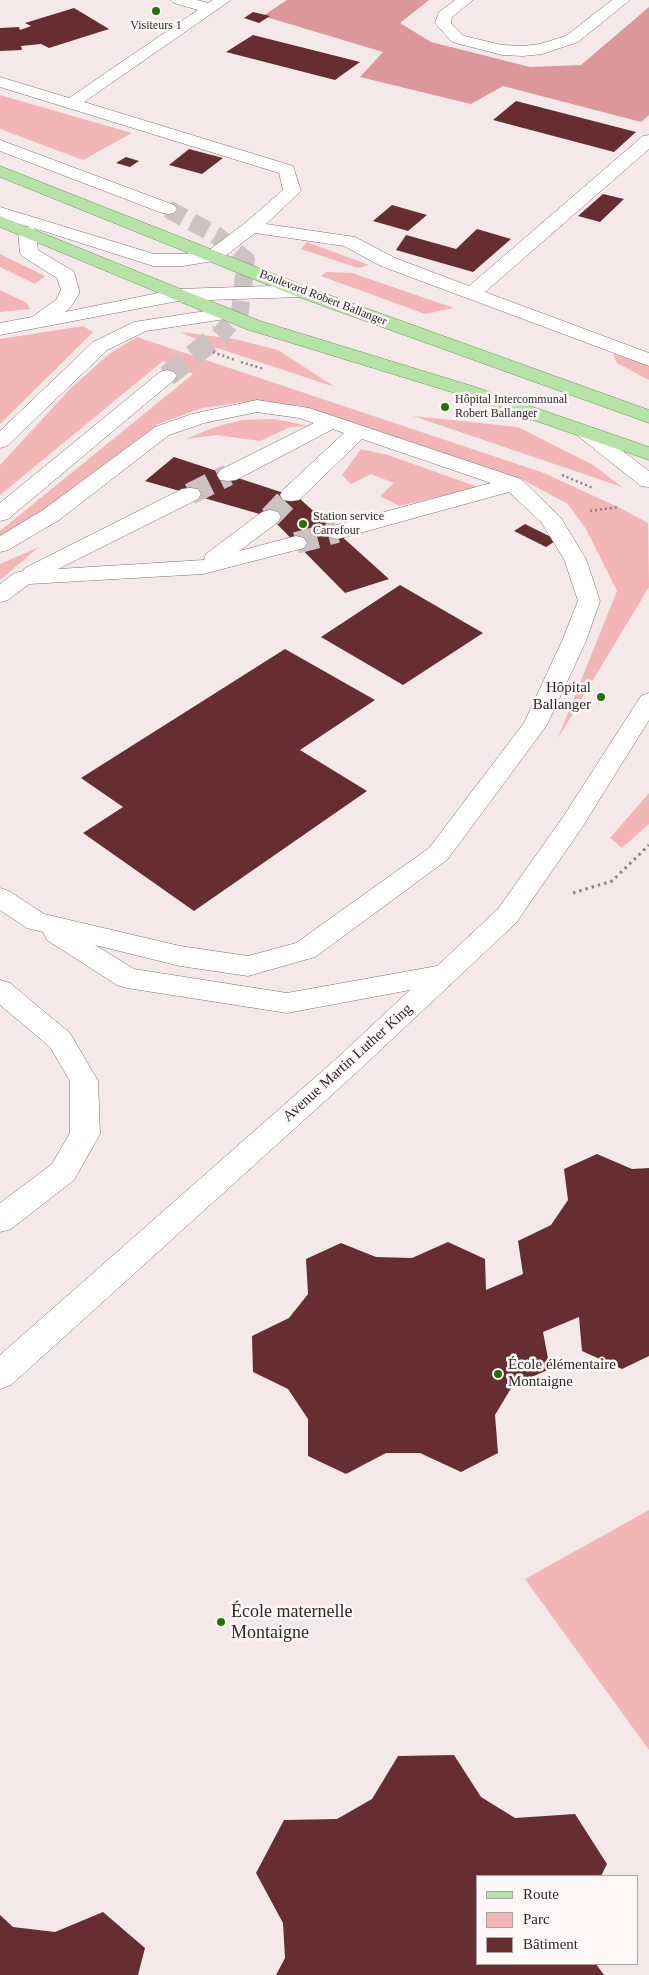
<!DOCTYPE html>
<meta charset="utf-8">
<style>
body{margin:0}
#map{position:relative;width:649px;height:1975px;overflow:hidden;background:#f5e8e8;font-family:"Times New Roman",serif}
canvas{display:block}
.legend{position:absolute;left:476px;top:1875px;width:162px;height:90px;box-sizing:border-box;background:#fef7f7;border:1px solid #aaa5a5;margin:0;padding:6px 9px;list-style:none;font-size:15px;color:#2d2929}
.legend li{display:flex;align-items:center;gap:10px;height:25px}
.legend b{width:25px;border:1px solid #aaa5a5}
</style>
<div id="map">
<canvas width="649" height="1975"></canvas>
<ul class="legend">
<li><b style="height:6px;background:#b5e3a7"></b>Route</li>
<li><b style="height:14px;background:#f2b6b7"></b>Parc</li>
<li><b style="height:14px;background:#662e31"></b>Bâtiment</li>
</ul>
</div>
<script>
const context = document.querySelector('canvas').getContext('2d');
context.lineJoin = 'round';
function fill(path, color) {
  context.fillStyle = color;
  context.fill(path, 'evenodd');
}
function poly(rows) {
  const path = new Path2D();
  for (const r of rows) {
    path.moveTo(r[0], r[1]);
    for (let i = 2; i < r.length; i += 2) path.lineTo(r[i], r[i + 1]);
  }
  return path;
}
function trace(path, color, width, dash) {
  context.strokeStyle = color;
  context.lineWidth = width;
  context.lineCap = dash ? 'butt' : 'round';
  context.setLineDash(dash || []);
  context.stroke(path);
}
function write(font, color, halo, rows, align = 'center') {
  context.font = font + ' "Times New Roman",serif';
  context.lineWidth = 5;
  context.setLineDash([]);
  context.textBaseline = 'middle';
  context.strokeStyle = halo;
  context.fillStyle = color;
  for (const [text, x, y, turn = 0] of rows) {
    context.save();
    context.translate(x, y);
    context.rotate((+turn || 0) * Math.PI / 180);
    context.textAlign = isNaN(turn) ? turn : align;
    if (halo) context.strokeText(text, 0, 0);
    context.fillText(text, 0, 0);
    context.restore();
  }
}
const green = poly([
 [0,95,132,133,83,160,0,129],
 [307,242,369,265,358,268,301,249],
 [0,254,45,276,35,284,0,267],
 [326,272,352,273,454,308,425,314,321,276],
 [0,290,27,303,30,309,0,312],
 [83,326,93,332,0,424,0,339],
 [180,332,235,339,278,350,335,387,217,348],
 [137,337,544,473,620,508,648,523,649,587,558,738,617,591,586,529,568,504,525,481,302,406,251,401,202,408,158,424,51,515,0,537,0,531,193,374,163,361,0,495,0,465,70,389,109,354],
 [613,354,649,365,649,380,617,363],
 [413,416,518,427,593,465,622,487],
 [275,419,308,426,290,427,260,441,217,435,186,439,215,427,242,420],
 [361,449,388,455,489,491,447,495,399,506,380,496,394,483,371,474,351,484,342,475],
 [39,547,0,580,0,564],
 [649,793,649,824,622,848,610,838],
 [649,1510,649,1750,525,1579]
]);
const forest = poly([
 [287,0,429,0,400,23,431,42,530,67,581,65,649,7,649,115,641,122,503,86,471,104,360,77,383,52,263,16]
]);
const building = poly([
 [74,8,109,29,49,48,41,44,21,46,22,50,0,51,0,28,19,27,20,30,31,26,25,23],
 [253,12,270,16,259,23,244,18],
 [253,35,360,62,335,80,226,52],
 [516,101,636,132,614,152,493,120],
 [189,149,223,158,202,174,169,165],
 [126,157,139,161,130,167,116,163],
 [603,194,624,199,600,222,578,216],
 [392,205,427,215,408,231,373,221],
 [477,229,511,239,473,272,396,250,406,235,456,249],
 [174,457,299,498,389,579,345,593,270,517,145,481],
 [525,524,557,540,546,547,514,531],
 [400,585,483,633,403,685,321,637],
 [285,649,375,700,300,750,367,791,194,911,83,833,123,807,81,778],
 [597,1154,632,1169,649,1168,649,1356,622,1369,582,1351,579,1317,543,1332,550,1369,513,1385,495,1415,498,1453,461,1472,420,1453,386,1453,346,1474,308,1456,308,1419,288,1389,253,1372,252,1336,289,1318,308,1294,306,1259,341,1243,376,1257,412,1258,448,1242,485,1259,486,1290,523,1274,518,1241,551,1225,568,1200,564,1169],
 [454,1755,481,1797,515,1818,575,1814,607,1864,601,1876,478,1876,478,1964,596,1964,604,1975,276,1975,285,1958,283,1923,256,1873,284,1820,337,1819,372,1799,398,1756],
 [103,1912,145,1948,138,1975,0,1975,0,1915,13,1927,55,1932]
]);
const minorTunnelFar1 = poly([
 [168,209,216,235,246,260,240,312,219,336]
]);
const minorTunnel = poly([
 [167,376,220,334],
 [190,494,228,475],
 [270,517,291,495],
 [296,543,337,532]
]);
const pathFar1 = poly([
 [213,352,235,360],
 [241,362,264,369],
 [562,475,593,488],
 [590,511,619,507]
]);
const path = poly([
 [573,893,612,881,649,845]
]);
const minor = poly([
 [171,0,197,0,208,3,213,0,231,0,84,102,293,166,301,191,266,224,355,237,395,258,469,286,643,136,649,135,649,149,485,292,649,353,649,366,381,266,344,246,255,233,220,260,183,266,153,266,34,228,36,232,38,250,73,271,75,275,79,290,79,294,70,308,65,312,178,289,300,285,307,287,309,291,307,295,300,297,178,301,0,335,0,323,32,317,56,300,61,290,57,278,22,256,20,252,18,232,21,228,30,227,0,218,0,207,154,254,183,254,208,251,245,223,283,190,279,173,0,87,0,77,69,98,198,10,174,3,171,0],
 [455,0,473,0,452,17,451,23,464,36,502,45,523,46,540,44,566,36,612,0,630,0,578,42,542,54,523,56,502,55,452,42,435,23,439,12,455,0],
 [0,140,174,205,177,209,174,213,168,214,162,213,0,151,0,140],
 [225,308,232,310,235,314,232,318,146,331,107,350,7,446,0,448,0,431,93,342,134,322,225,308],
 [167,370,174,372,177,376,174,380,8,519,0,521,0,503,160,372,167,370],
 [257,400,309,408,521,479,561,518,586,559,600,601,586,641,547,725,447,860,315,957,248,976,180,966,95,945,134,969,287,993,437,966,498,909,563,817,641,696,649,693,649,720,581,829,516,923,356,1073,11,1385,0,1389,0,1355,336,1059,410,990,287,1013,127,988,117,985,47,940,43,932,27,928,0,910,0,888,9,891,44,914,180,946,248,956,296,943,429,848,524,723,562,641,578,601,564,559,541,522,509,492,345,537,337,539,329,537,326,532,329,527,491,483,362,439,299,500,291,501,283,500,280,495,283,490,344,433,333,429,236,480,228,481,220,480,217,475,220,470,314,423,299,418,257,412,204,423,169,435,59,520,8,550,0,552,0,536,43,510,155,427,192,414,257,400],
 [585,426,592,428,649,471,649,487,641,486,578,436,575,432,578,428,585,426],
 [190,488,198,489,201,494,198,499,58,569,204,560,206,554,262,512,270,510,278,512,281,517,278,522,239,551,296,536,304,538,307,543,304,548,203,574,29,584,8,600,0,602,0,584,15,573,23,571,25,568,182,489,190,488],
 [0,980,10,983,70,1033,98,1081,100,1134,74,1180,11,1229,0,1232,0,1203,52,1164,70,1133,70,1081,50,1047,0,1005,0,980]
]);
const major = poly([
 [0,166,307,287,649,410,649,423,293,295,0,177,0,166],
 [0,216,260,321,472,386,649,447,649,460,458,394,246,329,0,227,0,216]
]);
const markers = [
 [156,11,5,"#296e0a"],
 [445,407,5,"#296e0a"],
 [303,524,5,"#296e0a"],
 [601,697,5,"#296e0a"],
 [498,1374,5,"#296e0a"],
 [221,1622,5,"#296e0a"]
];
const farPoinames = [
 ["Visiteurs 1",156,26,"center"],
 ["Hôpital Intercommunal",455,400],
 ["Robert Ballanger",455,414],
 ["Station service",313,517],
 ["Carrefour",313,531]
];
const farStreetnames = [
 ["Boulevard Robert Ballanger",323,298,21]
];
const poiNames = [
 ["Hôpital",591,688],
 ["Ballanger",591,705],
 ["École élémentaire",508,1365,"left"],
 ["Montaigne",508,1382,"left"]
];
const streetNames = [
 ["Avenue Martin Luther King",348,1063,-42]
];
const nearPoinames = [
 ["École maternelle",231,1612],
 ["Montaigne",231,1633]
];
fill(green, '#f2b6b7');
fill(forest, '#db9799');
fill(building, '#662e31');
trace(minorTunnelFar1, '#cdc2c2', 18, [18, 9]);
trace(minorTunnel, '#cdc2c2', 22, [22, 11]);
trace(minor, '#7c7070', 1);
trace(major, '#659655', 1);
trace(pathFar1, '#8a8282', 2.5, [2, 3]);
trace(path, '#8a8282', 3, [2.5, 4]);
fill(minor, '#fff');
fill(major, '#b5e3a7');
for (const [x, y, r, color] of markers) {
  const dot = new Path2D();
  dot.arc(x, y, r, 0, 2 * Math.PI);
  context.fillStyle = color;
  context.fill(dot);
  trace(dot, '#fef7f7', 2);
}
write('12px', '#2d2929', '#fef7f7', farPoinames, 'left');
write('12px', '#2d2929', '#fef7f7', farStreetnames);
write('15px', '#2d2929', '#fef7f7', poiNames, 'right');
write('15px', '#2d2929', '#fef7f7', streetNames);
write('18px', '#2d2929', '#fef7f7', nearPoinames, 'left');
</script>
